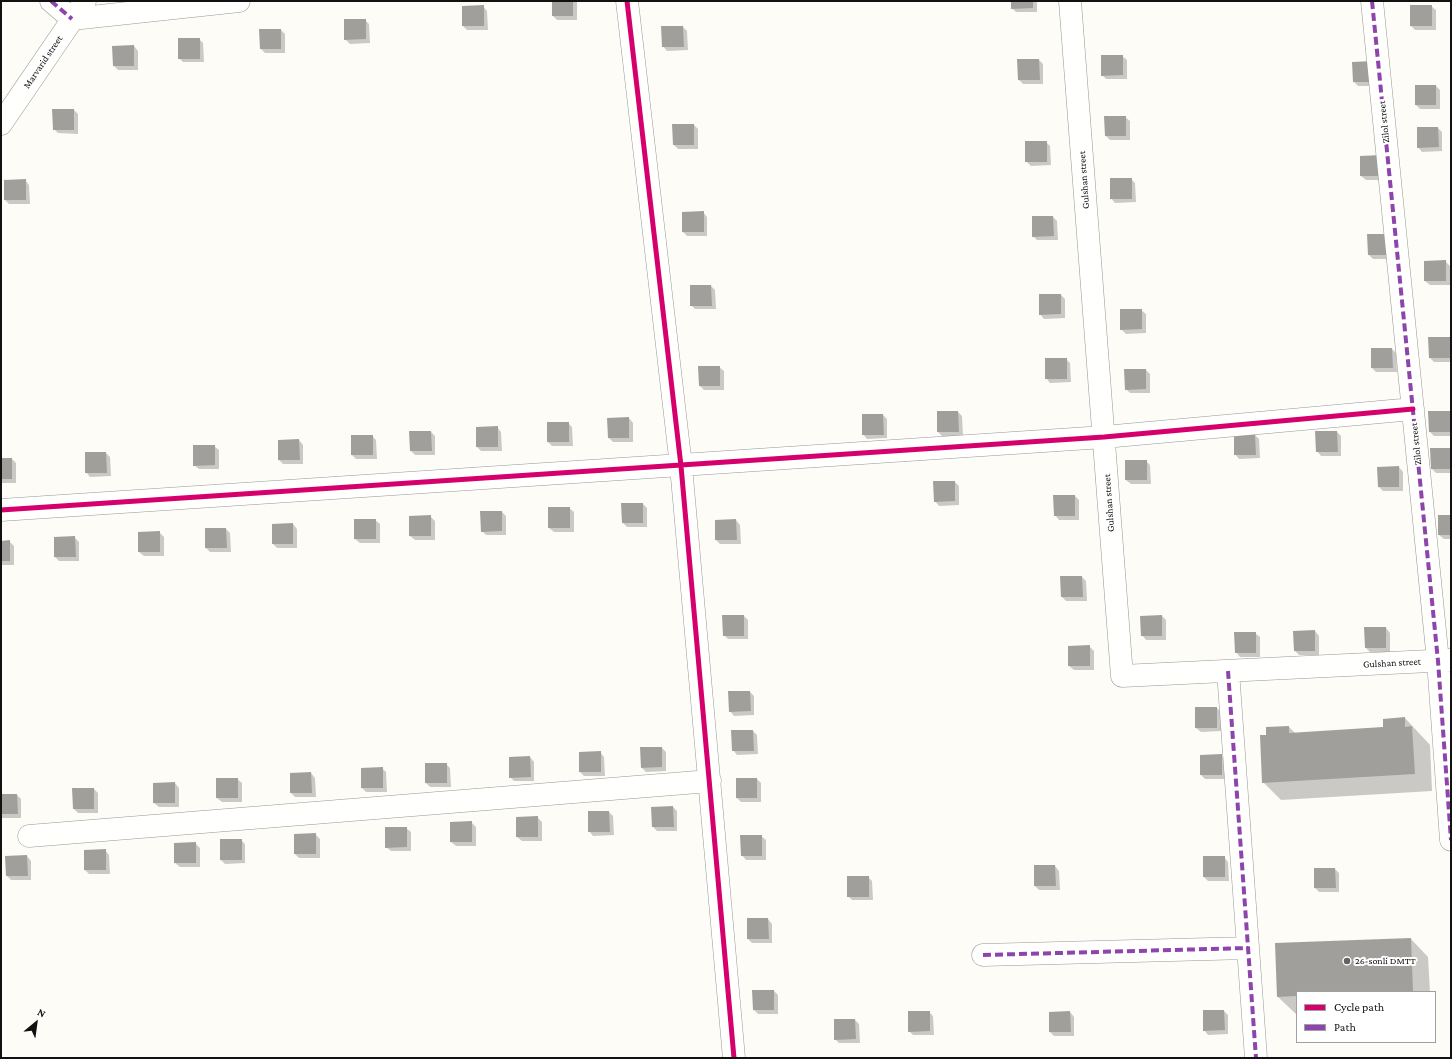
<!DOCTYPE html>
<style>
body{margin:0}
#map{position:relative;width:1452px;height:1059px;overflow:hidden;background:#fdfcf7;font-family:"Crimson Pro",serif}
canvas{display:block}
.frame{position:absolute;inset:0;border:2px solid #111;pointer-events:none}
.legend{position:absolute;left:1296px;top:991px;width:140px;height:52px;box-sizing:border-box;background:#fff;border:1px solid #a0a0a0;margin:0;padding:5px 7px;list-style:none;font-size:12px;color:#111}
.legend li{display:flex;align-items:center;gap:8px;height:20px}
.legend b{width:20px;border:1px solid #a0a0a0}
.north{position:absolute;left:16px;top:1003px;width:40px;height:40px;-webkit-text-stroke:3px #fff;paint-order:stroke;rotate:29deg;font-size:11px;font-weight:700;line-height:16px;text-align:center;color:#111}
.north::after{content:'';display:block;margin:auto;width:14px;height:18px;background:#111;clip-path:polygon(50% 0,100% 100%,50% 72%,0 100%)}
</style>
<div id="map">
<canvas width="1452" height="1059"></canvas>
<div class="frame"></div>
<ul class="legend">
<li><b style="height:5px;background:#d6006c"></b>Cycle path</li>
<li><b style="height:5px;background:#8e44ad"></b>Path</li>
</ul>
<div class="north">N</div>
</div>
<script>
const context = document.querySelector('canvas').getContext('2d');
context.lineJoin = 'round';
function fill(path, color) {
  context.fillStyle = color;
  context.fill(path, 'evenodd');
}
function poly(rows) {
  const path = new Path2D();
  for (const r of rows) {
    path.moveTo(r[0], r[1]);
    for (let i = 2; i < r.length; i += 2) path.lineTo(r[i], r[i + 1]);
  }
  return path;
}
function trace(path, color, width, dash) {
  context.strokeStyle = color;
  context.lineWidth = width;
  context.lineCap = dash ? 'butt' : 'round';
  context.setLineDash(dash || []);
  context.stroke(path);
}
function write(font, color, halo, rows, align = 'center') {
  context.font = font + ' "Crimson Pro",serif';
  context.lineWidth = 4;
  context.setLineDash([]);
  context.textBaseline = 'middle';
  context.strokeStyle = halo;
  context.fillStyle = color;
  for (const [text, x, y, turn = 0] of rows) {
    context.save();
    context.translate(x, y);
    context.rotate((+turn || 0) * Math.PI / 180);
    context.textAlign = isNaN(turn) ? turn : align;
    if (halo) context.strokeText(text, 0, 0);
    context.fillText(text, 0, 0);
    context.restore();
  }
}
const shadow = poly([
 [553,1,577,1,577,20,557,20,553,16],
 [1012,1,1037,1,1037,12,1016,12,1012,8],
 [483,6,487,11,488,30,467,30,463,26],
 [1431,6,1436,10,1436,30,1415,30,1411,26],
 [365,20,369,24,370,43,350,44,345,39],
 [683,27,687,31,688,50,667,51,663,46],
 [281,30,285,34,285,53,265,53,261,49],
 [199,39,203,43,204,62,183,62,179,58],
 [134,46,138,51,138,70,118,70,114,66],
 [1122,56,1127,60,1127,79,1106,79,1102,75],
 [1039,60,1043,64,1043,84,1023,84,1019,80],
 [1373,62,1378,86,1358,86,1354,82],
 [1436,86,1440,90,1440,109,1420,109,1416,105],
 [74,110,78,114,78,134,58,133,54,129],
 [1125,117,1130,121,1130,140,1110,140,1106,136],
 [694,125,698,129,698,149,678,149,674,145],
 [1438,128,1442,132,1442,151,1422,152,1418,147],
 [1046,142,1050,146,1051,165,1031,166,1026,161],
 [1361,157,1386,180,1366,180,1361,176],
 [1131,179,1135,183,1136,202,1115,203,1111,198],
 [25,180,29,185,30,204,9,204,5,200],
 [703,212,707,217,707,236,687,236,683,232],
 [1033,217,1053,217,1057,221,1058,240,1037,240,1033,236],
 [1368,235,1393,259,1373,259,1369,255],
 [1445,261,1450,266,1450,285,1430,285,1425,281],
 [691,286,711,286,715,290,716,309,695,309,691,305],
 [1061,295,1065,299,1065,318,1044,319,1040,314],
 [1141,310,1146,314,1146,333,1126,334,1121,329],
 [1450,338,1451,340,1451,362,1434,362,1430,358],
 [1392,349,1396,353,1397,372,1376,372,1372,368],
 [1066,359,1070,363,1071,382,1050,383,1046,378],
 [699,367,719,367,724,371,724,390,704,390,700,386],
 [1146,370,1150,374,1150,393,1130,393,1126,389],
 [938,412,958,412,962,416,963,436,942,436,938,432],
 [1450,412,1451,436,1434,436,1430,432],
 [883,415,887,419,887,438,867,439,863,434],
 [629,418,633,423,633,442,613,442,609,438,608,419],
 [568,423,572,427,573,446,552,446,548,442],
 [497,427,501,432,502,451,481,451,477,447],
 [431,432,435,436,435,455,415,455,411,451],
 [1337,432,1341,436,1341,456,1321,456,1317,451],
 [1255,435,1259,439,1260,458,1239,459,1235,454],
 [372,436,376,440,377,459,356,459,352,455],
 [299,440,303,445,303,464,283,464,279,460],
 [214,446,219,450,219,469,199,469,194,465],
 [1451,449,1451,473,1436,473,1432,469],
 [106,453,110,457,111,476,90,477,86,472],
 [1,459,12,459,16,463,16,483,1,483],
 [1146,461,1150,465,1151,484,1131,484,1126,480],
 [1399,467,1403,472,1403,491,1383,491,1379,487],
 [955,482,959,486,959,505,939,506,935,501],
 [1075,496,1079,500,1079,520,1059,520,1055,515],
 [643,504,647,508,647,527,627,527,623,523],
 [569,508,574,512,574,532,554,532,549,528],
 [502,512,506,516,506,535,486,535,482,531],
 [430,516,435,521,435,540,415,540,410,536],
 [1451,516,1451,539,1444,539,1439,535],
 [375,520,380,524,380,543,360,543,355,539],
 [736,520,740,525,741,544,720,544,716,540],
 [293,524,297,529,297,548,277,548,273,544],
 [226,529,230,533,231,552,210,552,206,548],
 [159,532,164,537,164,556,144,556,139,552,139,533],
 [75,538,79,542,79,561,59,561,55,557],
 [9,541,14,546,14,565,1,565,1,542],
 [1082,577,1086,581,1087,601,1066,601,1062,597],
 [744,616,748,620,748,639,728,639,724,635],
 [1162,616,1166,620,1166,640,1146,640,1142,635],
 [1386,628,1390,633,1390,652,1370,652,1366,648],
 [1315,631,1319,636,1319,655,1299,655,1295,651],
 [1255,633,1260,637,1260,657,1240,657,1236,652],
 [1089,646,1094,651,1094,670,1074,670,1069,666],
 [750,692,754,696,754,715,734,716,730,711],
 [1217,708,1221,712,1221,731,1201,732,1196,728],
 [1405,718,1430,745,1432,791,1281,800,1263,782,1267,736,1289,727,1296,734,1384,728],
 [753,731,757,735,758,754,737,755,733,750],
 [662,748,666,752,666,771,646,772,642,768],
 [600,752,604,757,605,776,584,776,580,772],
 [1221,755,1225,760,1226,779,1205,779,1201,775],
 [530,757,534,762,534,781,514,781,510,777],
 [426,764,446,764,450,768,451,787,430,787,426,783],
 [382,768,386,772,387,792,366,792,362,788],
 [311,773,315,778,316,797,295,797,291,793],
 [217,779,237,779,242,783,242,802,222,802,217,798],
 [757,779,761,783,761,802,741,802,737,798],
 [175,783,179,788,179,807,159,807,154,803],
 [94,789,98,793,98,813,78,813,74,809],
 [1,795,17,795,21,799,21,818,1,818],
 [673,807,677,811,677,831,657,831,653,827],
 [609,812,613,816,614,835,593,836,589,831],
 [537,817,542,822,542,841,522,841,517,837],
 [471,822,476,827,476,846,456,846,451,842,451,823],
 [406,828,411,832,411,851,391,851,386,847],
 [315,834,320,839,320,858,299,858,295,854],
 [761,836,766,840,766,860,746,860,742,855],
 [241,840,245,844,245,863,225,864,221,860],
 [195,843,200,848,200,867,180,867,175,863,175,844],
 [105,850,109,855,110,874,89,874,85,870],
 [27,856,31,861,31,880,11,880,7,876],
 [1224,857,1228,862,1229,881,1208,881,1204,877],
 [1055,866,1059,871,1060,890,1039,890,1035,886],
 [1335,869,1339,873,1339,892,1319,892,1315,888],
 [868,877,872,881,873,900,852,900,848,896],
 [768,919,772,924,772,943,752,943,748,939],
 [1411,939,1428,957,1430,992,1297,992,1296,1014,1278,997],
 [774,991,778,995,778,1014,758,1014,754,1010],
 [1224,1011,1228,1015,1228,1034,1208,1035,1204,1030],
 [929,1012,933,1016,934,1035,913,1035,909,1031],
 [1070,1012,1074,1017,1074,1036,1054,1036,1050,1032],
 [835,1020,855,1020,859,1024,860,1043,839,1043,835,1039]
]);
const building = poly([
 [552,1,573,1,573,16,552,16],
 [1011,1,1033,1,1033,8,1011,9],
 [484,5,484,26,462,26,462,6],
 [1410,5,1432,5,1432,26,1410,26],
 [344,19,366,19,366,39,344,40],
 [661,26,683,26,684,47,662,47],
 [259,29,281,29,281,49,260,49],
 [178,38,200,38,200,59,178,59],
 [134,45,134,66,113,66,112,46],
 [1101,55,1123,55,1123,75,1101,76],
 [1017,59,1039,59,1040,80,1018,80],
 [1374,61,1374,82,1353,82,1352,62],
 [1415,85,1436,85,1436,105,1415,105],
 [52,109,74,109,74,130,53,130],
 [1104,116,1126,116,1126,136,1105,136],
 [672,124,694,124,694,145,673,145],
 [1417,127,1438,127,1439,147,1417,148],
 [1025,141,1047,141,1047,162,1025,162],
 [1382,155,1382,176,1360,176,1360,156],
 [1110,178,1132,178,1132,199,1110,199],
 [26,179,26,200,4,200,4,180],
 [704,211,704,232,682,232,682,212],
 [1032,216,1053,216,1054,236,1032,237],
 [1367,234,1389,234,1389,255,1368,255],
 [1446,260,1446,281,1424,281,1424,261],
 [690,285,711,285,712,306,690,306],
 [1039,294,1061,294,1061,314,1039,315],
 [1120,309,1142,309,1142,329,1120,330],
 [1428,337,1450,337,1451,358,1429,358],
 [1371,348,1392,348,1393,368,1371,368],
 [1045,358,1067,358,1067,379,1045,379],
 [698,366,720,366,720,386,699,386],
 [1124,369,1146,369,1146,389,1125,390],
 [937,411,958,411,959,432,937,432],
 [1428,411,1450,411,1451,432,1429,432],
 [862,414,883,414,884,435,862,435],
 [629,417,629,438,608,438,607,418],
 [547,422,569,422,569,442,547,442],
 [498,426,498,447,476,447,476,427],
 [409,431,431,431,432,451,410,451],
 [1315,431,1337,431,1338,452,1316,452],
 [1234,434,1255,434,1256,455,1234,455],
 [351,435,373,435,373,455,351,455],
 [299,439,300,460,278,460,278,440],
 [193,445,215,445,215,465,193,466],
 [1430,448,1451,448,1451,469,1431,469],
 [85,452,106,452,107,473,85,473],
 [1,458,12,458,12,479,1,479],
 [1125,460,1147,460,1147,480,1125,480],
 [1399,466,1399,487,1378,487,1377,467],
 [933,481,955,481,955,501,934,502],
 [1053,495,1075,495,1075,516,1054,516],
 [621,503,643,503,643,523,622,523],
 [548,507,570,507,570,528,548,528],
 [480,511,502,511,502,531,481,532],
 [431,515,431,536,409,536,409,516],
 [1438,515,1451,515,1451,535,1438,535],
 [354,519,376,519,376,539,354,539],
 [736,519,737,540,715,540,715,520],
 [293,523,293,544,272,544,272,524],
 [205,528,226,528,227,548,205,548],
 [160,531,160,552,138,552,138,532],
 [75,536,76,557,54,557,54,537],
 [10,540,10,561,1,561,1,541],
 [1060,576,1082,576,1083,597,1061,597],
 [722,615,744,615,744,636,723,636],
 [1162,615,1162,636,1141,636,1140,616],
 [1364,627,1386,627,1386,648,1365,648],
 [1315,630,1315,651,1294,651,1293,631],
 [1234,632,1256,632,1256,653,1235,653],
 [1090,645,1090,666,1068,666,1068,646],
 [728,691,750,691,751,711,729,712],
 [1195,707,1217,707,1217,728,1195,728],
 [1405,717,1405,727,1412,726,1415,774,1262,783,1260,735,1266,735,1266,727,1289,726,1289,733,1383,727,1383,719],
 [731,730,753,730,754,751,732,751],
 [640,747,662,747,662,767,641,768],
 [601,751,601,772,579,772,579,752],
 [1222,754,1222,775,1200,775,1200,755],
 [530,756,531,777,509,778,509,757],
 [425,763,447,763,447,783,425,783],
 [383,767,383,788,361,788,361,768],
 [311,772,312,793,290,793,290,773],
 [216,778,238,778,238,798,216,798],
 [736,778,757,778,757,798,736,798],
 [175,782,175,803,153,803,153,783],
 [72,788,94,788,94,809,73,809],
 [1,794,17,794,18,814,1,814],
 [673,806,674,827,652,827,651,807],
 [588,811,609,811,610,832,588,832],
 [538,816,538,837,516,837,516,817],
 [472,821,472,842,450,842,450,822],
 [385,827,407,827,407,847,385,848],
 [316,833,316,854,294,854,294,834],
 [740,835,762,835,762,856,741,856],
 [220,839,242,839,242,860,220,860],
 [196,842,196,863,174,863,174,843],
 [106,849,106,870,84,870,84,850],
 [27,855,28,876,6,876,5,856],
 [1203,856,1225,856,1225,877,1203,877],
 [1034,865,1055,865,1056,886,1034,886],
 [1314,868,1335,868,1336,888,1314,888],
 [847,876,869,876,869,897,847,897],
 [747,918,768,918,769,939,747,939],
 [1411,938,1413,991,1297,992,1297,996,1277,997,1275,943],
 [752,990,774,990,774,1010,753,1010],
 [1203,1010,1224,1010,1225,1030,1203,1031],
 [908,1011,930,1011,930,1031,908,1032],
 [1070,1011,1071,1032,1049,1032,1049,1012],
 [834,1019,855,1019,856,1039,834,1040]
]);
const minor = poly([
 [51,1,72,19,239,1],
 [627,1,681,466,734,1058],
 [1070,1,1122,676,1451,660],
 [1372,1,1438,661,1451,840],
 [1,124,85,1],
 [1,510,1104,437,1413,409],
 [1228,671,1256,1058],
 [29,836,710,781],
 [983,955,1248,948]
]);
const quiet = poly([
 [51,1,72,19],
 [1372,1,1438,661,1451,840],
 [1228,671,1256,1058],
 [983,955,1248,948]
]);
const cycleway = poly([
 [627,1,681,466,734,1058],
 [1,510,1104,437,1413,409]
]);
const markers = [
 [1347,961,4,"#646362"]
];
const streetNames = [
 ["Marvarid street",43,62,-56],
 ["Zilol street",1384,122,-96],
 ["Gulshan street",1084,180,-94],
 ["Zilol street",1416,444,-96],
 ["Gulshan street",1109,503,-94],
 ["Gulshan street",1392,663,-3]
];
const poiNames = [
 ["26-sonli DMTT",1355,961]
];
fill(shadow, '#0003');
fill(building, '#a19f9c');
trace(minor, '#979795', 23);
trace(minor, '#fffffe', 22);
trace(quiet, '#8e44ad', 4, [8, 4]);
trace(cycleway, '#d6006c', 5);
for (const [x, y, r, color] of markers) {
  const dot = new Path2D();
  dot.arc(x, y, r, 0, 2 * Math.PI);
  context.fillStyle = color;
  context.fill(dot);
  trace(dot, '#fff', 1.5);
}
write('10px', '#111', '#fff', streetNames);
write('10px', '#111', '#fff', poiNames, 'left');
</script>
